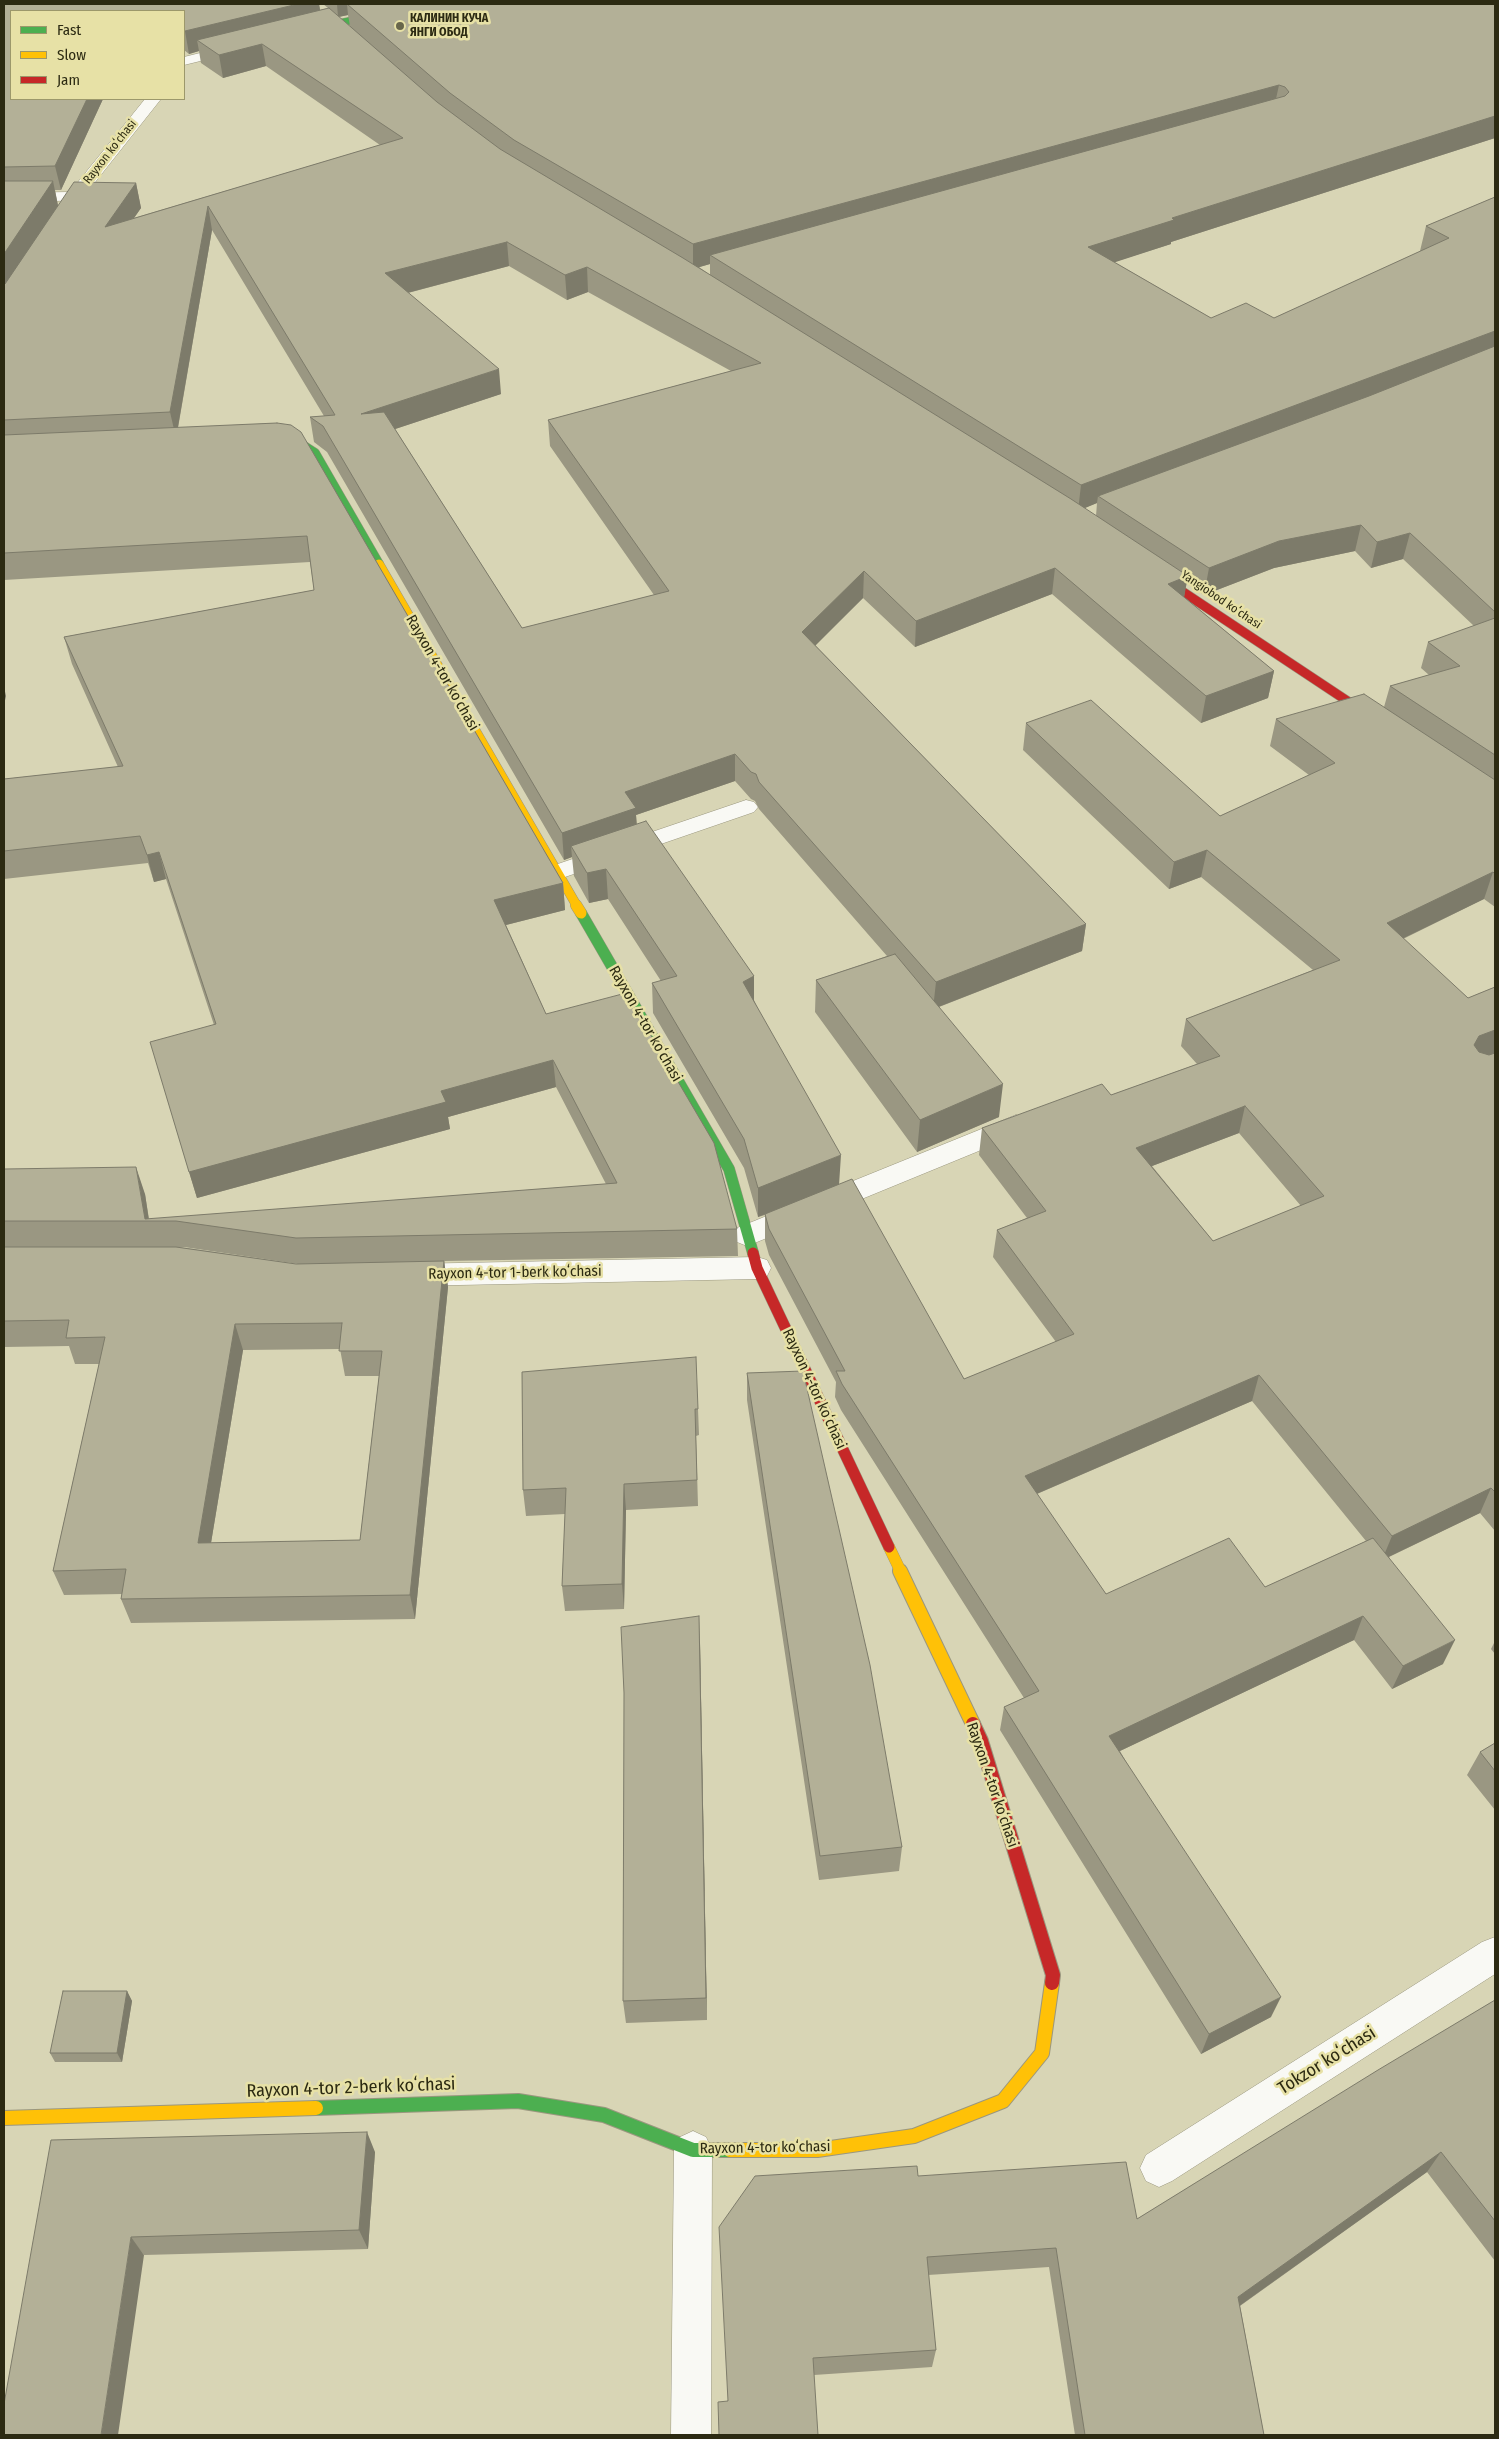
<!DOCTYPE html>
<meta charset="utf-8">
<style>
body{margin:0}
#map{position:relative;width:1499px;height:2439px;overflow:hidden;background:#d8d5b5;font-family:"Fira Sans Condensed",sans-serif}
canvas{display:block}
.frame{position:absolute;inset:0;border:5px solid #2c2a12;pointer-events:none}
.legend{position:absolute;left:10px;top:10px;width:175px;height:90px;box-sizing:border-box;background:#e7e1a6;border:1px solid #9c986b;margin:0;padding:6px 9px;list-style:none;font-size:15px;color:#2c2a12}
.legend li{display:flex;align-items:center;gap:10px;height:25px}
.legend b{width:25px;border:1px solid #9c986b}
</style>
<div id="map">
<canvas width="1499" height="2439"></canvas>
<div class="frame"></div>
<ul class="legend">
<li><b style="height:6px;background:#4caf50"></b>Fast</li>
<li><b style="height:6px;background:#ffc107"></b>Slow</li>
<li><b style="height:6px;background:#c62828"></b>Jam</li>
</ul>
</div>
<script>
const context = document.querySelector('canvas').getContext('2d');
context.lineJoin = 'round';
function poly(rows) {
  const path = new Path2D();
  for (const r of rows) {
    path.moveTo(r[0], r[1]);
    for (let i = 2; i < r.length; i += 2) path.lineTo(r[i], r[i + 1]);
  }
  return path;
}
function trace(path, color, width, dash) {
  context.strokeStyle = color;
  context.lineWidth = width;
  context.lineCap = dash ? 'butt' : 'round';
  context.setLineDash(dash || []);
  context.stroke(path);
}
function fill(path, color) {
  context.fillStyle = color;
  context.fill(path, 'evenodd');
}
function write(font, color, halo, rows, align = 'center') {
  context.font = font + ' "Fira Sans Condensed",sans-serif';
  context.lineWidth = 5;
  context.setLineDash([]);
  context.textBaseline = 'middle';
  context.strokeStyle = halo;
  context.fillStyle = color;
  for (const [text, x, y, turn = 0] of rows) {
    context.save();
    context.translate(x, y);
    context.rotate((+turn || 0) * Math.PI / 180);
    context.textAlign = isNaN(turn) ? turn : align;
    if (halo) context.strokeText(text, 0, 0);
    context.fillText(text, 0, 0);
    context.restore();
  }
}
const lane = poly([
 [746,800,754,802,758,807,754,812,565,877,557,880,549,877,545,872,549,867,746,800],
 [1016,1115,1025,1118,1029,1125,1025,1132,757,1242,747,1246,737,1242,733,1235,737,1228,1016,1115]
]);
const street = poly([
 [236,44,243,48,241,51,184,65,184,57,236,44],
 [145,99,161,99,81,200,4,203,4,193,70,192,145,99],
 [757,1257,767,1260,771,1268,767,1276,757,1279,409,1286,399,1283,395,1275,399,1267,409,1264,757,1257],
 [1495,1937,1495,1974,1172,2181,1159,2187,1146,2181,1140,2168,1146,2155,1482,1942,1495,1937],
 [693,2131,706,2137,712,2150,711,2435,671,2435,674,2150,680,2137,693,2131]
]);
const fastFar3 = poly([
 [335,24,429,4]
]);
const fastFar2 = poly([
 [277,441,301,444,315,453,379,564]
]);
const fastFar1 = poly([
 [581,913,729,1169,753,1253]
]);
const fast = poly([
 [316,2108,518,2101,604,2115,693,2150,730,2150]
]);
const slowFar2 = poly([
 [379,564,577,906]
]);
const slowFar1 = poly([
 [576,905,581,913],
 [889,1547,901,1572]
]);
const slow = poly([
 [900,1571,973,1724],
 [4,2118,316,2108],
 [730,2150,817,2150,914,2136,1003,2101,1042,2053,1052,1983]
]);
const jamFar2 = poly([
 [1153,572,1376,720]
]);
const jamFar1 = poly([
 [753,1253,757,1268,889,1547]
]);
const jam = poly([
 [973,1724,981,1741,1053,1975,1052,1983]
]);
const wall = poly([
 [4,4,319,4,320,10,328,8,323,4,1495,4,1495,138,1171,242,1171,244,1114,262,1211,318,1274,318,1421,251,1420,251,1426,226,1495,197,1495,907,1484,899,1403,939,1468,998,1495,987,1495,1531,1480,1513,1389,1557,1443,1664,1392,1689,1354,1640,1120,1751,1271,2017,1201,2054,1000,1730,1004,1707,1024,1698,841,1410,835,1397,836,1382,769,1255,765,1241,765,1215,758,1217,744,1168,653,1013,652,983,661,981,608,899,589,903,574,876,572,857,564,860,327,452,314,442,310,417,324,416,212,230,178,428,277,423,563,883,565,910,506,925,546,1014,737,1229,738,1256,444,1261,448,1287,415,1619,131,1623,121,1599,122,1594,64,1595,53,1571,99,1364,75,1364,69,1346,4,1347,4,1169,145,1194,149,1219,606,1184,556,1087,448,1117,450,1129,197,1198,158,1068,214,1025,166,879,154,882,148,863,4,879,4,779,118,767,72,664,64,637,314,590,310,562,4,580],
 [11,11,184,11,184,50,189,54,199,51,201,63,223,78,266,66,380,145,134,218,141,208,136,183,58,205,55,190,61,190,103,99,11,99],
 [348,15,350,26,339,17],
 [710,264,710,275,699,267],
 [509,266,567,300,588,292,731,371,548,420,550,446,654,595,522,628,395,429,501,394,408,293],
 [1097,503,1096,516,1084,508],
 [1355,551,1371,568,1403,559,1474,626,1428,642,1421,668,1429,675,1390,686,1384,707,1276,719,1270,746,1309,775,1220,816,1026,723,1023,750,1169,889,1201,877,1313,970,1186,1019,1181,1046,1197,1064,1111,1095,982,1128,979,1155,1027,1218,997,1230,993,1257,1056,1342,964,1379,839,1184,754,1000,754,976,637,824,636,815,735,781,751,799,755,801,759,809,887,956,816,980,815,1012,917,1152,999,1117,939,1007,1082,951,1086,924,815,645,863,598,915,647,1052,594,1201,723,1268,698,1274,671,1184,597,1186,583,1204,595,1274,568],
 [1239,1133,1301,1206,1213,1241,1152,1166],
 [180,1247,184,1247,298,1264,296,1264],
 [340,1349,345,1376,379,1376,360,1540,211,1543,243,1350],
 [1252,1401,1366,1541,1265,1587,1106,1594,1037,1494],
 [522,1372,698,1409,699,1435,696,1436,698,1506,626,1510,624,1609,565,1611,562,1586,565,1514,526,1516,523,1490],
 [747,1373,902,1847,899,1871,819,1880,747,1400],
 [1495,1641,1495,1654,1491,1649],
 [700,1643,707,2020,626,2023,623,2001],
 [1495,1743,1495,1810,1467,1775,1480,1752],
 [127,1991,132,2001,122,2062,55,2062,50,2053],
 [1495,2000,1495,2261,1427,2172,1240,2306,1264,2435,1075,2435,1049,2267,928,2275,936,2350,932,2367,814,2375,727,2401,918,2176,1137,2219],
 [51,2140,375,2152,368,2249,144,2255]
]);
const shadedWall = poly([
 [298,4,319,4,322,21,197,40,199,51,189,54,185,31],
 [337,4,402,4,347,4,348,15,338,17],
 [262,44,266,66,223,78,219,55],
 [1279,85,1274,108,710,255,710,264,693,269,693,244],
 [87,99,103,99,61,190,55,166],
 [1495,116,1495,138,1171,242,1171,244,1085,272,1088,247,1172,218],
 [53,181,58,206,4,288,4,254],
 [136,183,141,208,110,252,105,227],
 [208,206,212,230,176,438,170,412],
 [507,242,509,266,388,298,385,273],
 [587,267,588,292,567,300,565,275],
 [1495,331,1495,351,1098,496,1097,503,1078,511,1081,485],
 [499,369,501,394,365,439,361,414],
 [1361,525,1355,551,1274,568,1204,595,1209,568,1279,541],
 [1410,533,1403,559,1371,568,1377,542],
 [1055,568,1052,594,915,647,916,621],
 [864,571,863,598,802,659,802,632],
 [1188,576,1183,603,1168,584],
 [1274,671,1268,698,1201,723,1206,696],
 [4,687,6,696,4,705],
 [735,754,735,781,636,815,637,835,571,846,572,857,564,860,562,833,625,792],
 [1207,850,1201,877,1169,889,1174,862],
 [159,852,166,879,154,882,147,855],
 [606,869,608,899,589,903,587,873],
 [1493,872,1484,899,1379,950,1387,923],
 [563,883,565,910,498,927,494,900],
 [1086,924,1082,951,933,1009,936,982],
 [754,976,754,1005,743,982],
 [1495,1030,1495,1054,1469,1063,1474,1045,1479,1036],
 [553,1060,556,1087,448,1117,450,1129,197,1198,189,1172,441,1091],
 [1003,1084,999,1117,917,1152,920,1120],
 [1245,1106,1239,1133,1131,1174,1136,1148],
 [841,1155,839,1185,758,1217,758,1188],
 [136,1167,145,1194,149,1221,145,1219],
 [444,1261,448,1287,415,1619,410,1595],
 [235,1324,243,1350,207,1567,198,1543],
 [1259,1375,1252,1401,1020,1501,1025,1476],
 [624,1484,626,1510,624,1609,622,1584],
 [1491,1488,1480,1513,1382,1560,1392,1536],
 [699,1616,700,1643,707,2020,706,1998],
 [1363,1616,1354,1640,1103,1759,1109,1736],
 [1455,1640,1443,1664,1392,1689,1403,1666],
 [127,1991,132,2001,122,2062,117,2053],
 [1281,1997,1271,2017,1201,2054,1209,2034],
 [367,2132,375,2152,368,2249,359,2230],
 [1441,2152,1427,2172,1228,2314,1238,2297],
 [131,2237,144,2255,118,2435,101,2435]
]);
const building = poly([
 [4,4,298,4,185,31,184,30,184,11,11,11,11,99,87,99,55,166,4,167,4,4],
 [347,4,1495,4,1495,116,1172,218,1174,220,1088,247,1211,318,1246,303,1274,318,1449,238,1426,226,1495,197,1495,331,1081,485,710,255,1285,96,1289,92,1285,87,1279,85,693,244,514,140,450,93,347,4],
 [329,8,437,102,500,149,683,258,1071,499,1188,576,1168,584,1274,671,1206,696,1055,568,916,621,864,571,802,632,1086,924,936,982,759,782,756,774,751,772,735,754,625,792,636,808,562,833,323,426,310,417,335,415,208,206,170,412,4,420,4,284,5,284,74,182,136,183,105,227,403,138,262,44,219,55,197,40,329,8],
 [507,242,565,275,587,267,761,363,548,420,669,591,522,628,384,412,361,414,499,369,385,273,507,242],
 [4,181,53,181,4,254,4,181],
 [1495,346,1495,612,1410,533,1377,542,1361,525,1279,541,1209,568,1098,496,1369,396,1495,346],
 [277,423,291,425,301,432,563,883,494,900,546,1014,626,993,714,1143,737,1229,296,1238,176,1221,4,1221,4,1169,136,1167,145,1219,617,1183,553,1060,441,1091,446,1102,189,1172,150,1042,216,1024,159,852,147,855,140,836,4,851,4,779,123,766,64,637,314,590,307,536,4,553,4,435,277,423],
 [1495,618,1495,755,1390,686,1460,666,1428,642,1495,618],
 [1364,694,1495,780,1495,874,1493,872,1387,923,1468,998,1495,987,1495,1030,1479,1036,1474,1045,1479,1052,1489,1055,1495,1053,1495,1492,1491,1488,1392,1536,1259,1375,1025,1476,1106,1594,1229,1538,1265,1587,1373,1538,1455,1640,1403,1666,1363,1616,1109,1736,1281,1997,1209,2034,1004,1707,1039,1691,842,1384,836,1371,845,1371,769,1229,765,1214,852,1179,964,1379,1074,1334,997,1230,1046,1211,982,1128,1102,1084,1111,1095,1220,1056,1186,1019,1340,960,1207,850,1174,862,1026,723,1091,700,1220,816,1335,763,1276,719,1364,694],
 [1245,1106,1324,1196,1213,1241,1136,1148,1245,1106],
 [646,821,754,976,743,982,841,1155,758,1188,744,1139,652,983,677,976,606,869,587,873,571,846,646,821],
 [895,954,1003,1084,920,1120,816,980,895,954],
 [4,1247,176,1247,296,1264,444,1261,410,1595,121,1599,126,1569,53,1571,105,1337,66,1338,69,1320,4,1321,4,1247],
 [342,1323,339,1351,382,1351,360,1540,198,1543,235,1324,342,1323],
 [696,1357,698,1409,695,1409,697,1480,624,1484,622,1584,562,1586,566,1488,523,1490,522,1372,696,1357],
 [803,1371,870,1665,902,1847,820,1856,747,1373,803,1371],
 [699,1616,706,1998,623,2001,624,1693,621,1627,699,1616],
 [1495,1743,1495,1771,1480,1752,1495,1743],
 [63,1991,127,1991,117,2053,50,2053,63,1991],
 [1495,2000,1495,2221,1441,2152,1238,2297,1264,2435,1085,2435,1056,2248,927,2257,936,2350,813,2358,818,2435,719,2435,718,2402,728,2401,719,2227,755,2176,917,2166,918,2176,1126,2162,1137,2219,1378,2070,1495,2000],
 [367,2132,359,2230,131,2237,101,2435,4,2435,4,2404,51,2140,367,2132]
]);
const markers = [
 [400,26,5,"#68664b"]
];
const farPoinames = [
 ["КАЛИНИН КУЧА",410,19],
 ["ЯНГИ ОБОД",410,33]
];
const farStreetnames = [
 ["Rayxon koʻchasi",110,152,-52],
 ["Yangiobod koʻchasi",1221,600,34]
];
const streetNames = [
 ["Rayxon 4-tor koʻchasi",442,673,60],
 ["Rayxon 4-tor koʻchasi",645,1024,60],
 ["Rayxon 4-tor 1-berk koʻchasi",515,1273,-1],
 ["Rayxon 4-tor koʻchasi",814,1389,65],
 ["Rayxon 4-tor koʻchasi",992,1785,71],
 ["Rayxon 4-tor koʻchasi",765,2148,-1]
];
const nearStreetnames = [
 ["Tokzor koʻchasi",1327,2061,-32],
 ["Rayxon 4-tor 2-berk koʻchasi",351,2088,-2]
];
trace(lane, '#9a977f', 1);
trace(street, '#9a977f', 1);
trace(fastFar3, '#9a977f', 8);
trace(fastFar2, '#9a977f', 10);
trace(fastFar1, '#9a977f', 12);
trace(fast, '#9a977f', 16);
trace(slowFar2, '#9a977f', 10);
trace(slowFar1, '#9a977f', 12);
trace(slow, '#9a977f', 16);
trace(jamFar2, '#9a977f', 10);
trace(jamFar1, '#9a977f', 12);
trace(jam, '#9a977f', 16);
fill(lane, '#f9f9f4');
fill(street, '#f9f9f4');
trace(fastFar3, '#4caf50', 7);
trace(fastFar2, '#4caf50', 9);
trace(fastFar1, '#4caf50', 11);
trace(fast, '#4caf50', 14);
trace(slowFar2, '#ffc107', 9);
trace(slowFar1, '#ffc107', 11);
trace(slow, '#ffc107', 14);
trace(jamFar2, '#c62828', 9);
trace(jamFar1, '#c62828', 11);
trace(jam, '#c62828', 14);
fill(wall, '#9a9782');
fill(shadedWall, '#7d7b6a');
fill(building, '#b3b097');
trace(building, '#7d7b6a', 1);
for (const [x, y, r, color] of markers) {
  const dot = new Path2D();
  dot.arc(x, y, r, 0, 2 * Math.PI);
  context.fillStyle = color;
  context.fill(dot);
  trace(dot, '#e7e1a6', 2);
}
write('bold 12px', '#2c2a12', '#e7e1a6', farPoinames, 'left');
write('12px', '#2c2a12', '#e7e1a6', farStreetnames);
write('15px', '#2c2a12', '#e7e1a6', streetNames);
write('18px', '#2c2a12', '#e7e1a6', nearStreetnames);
</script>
